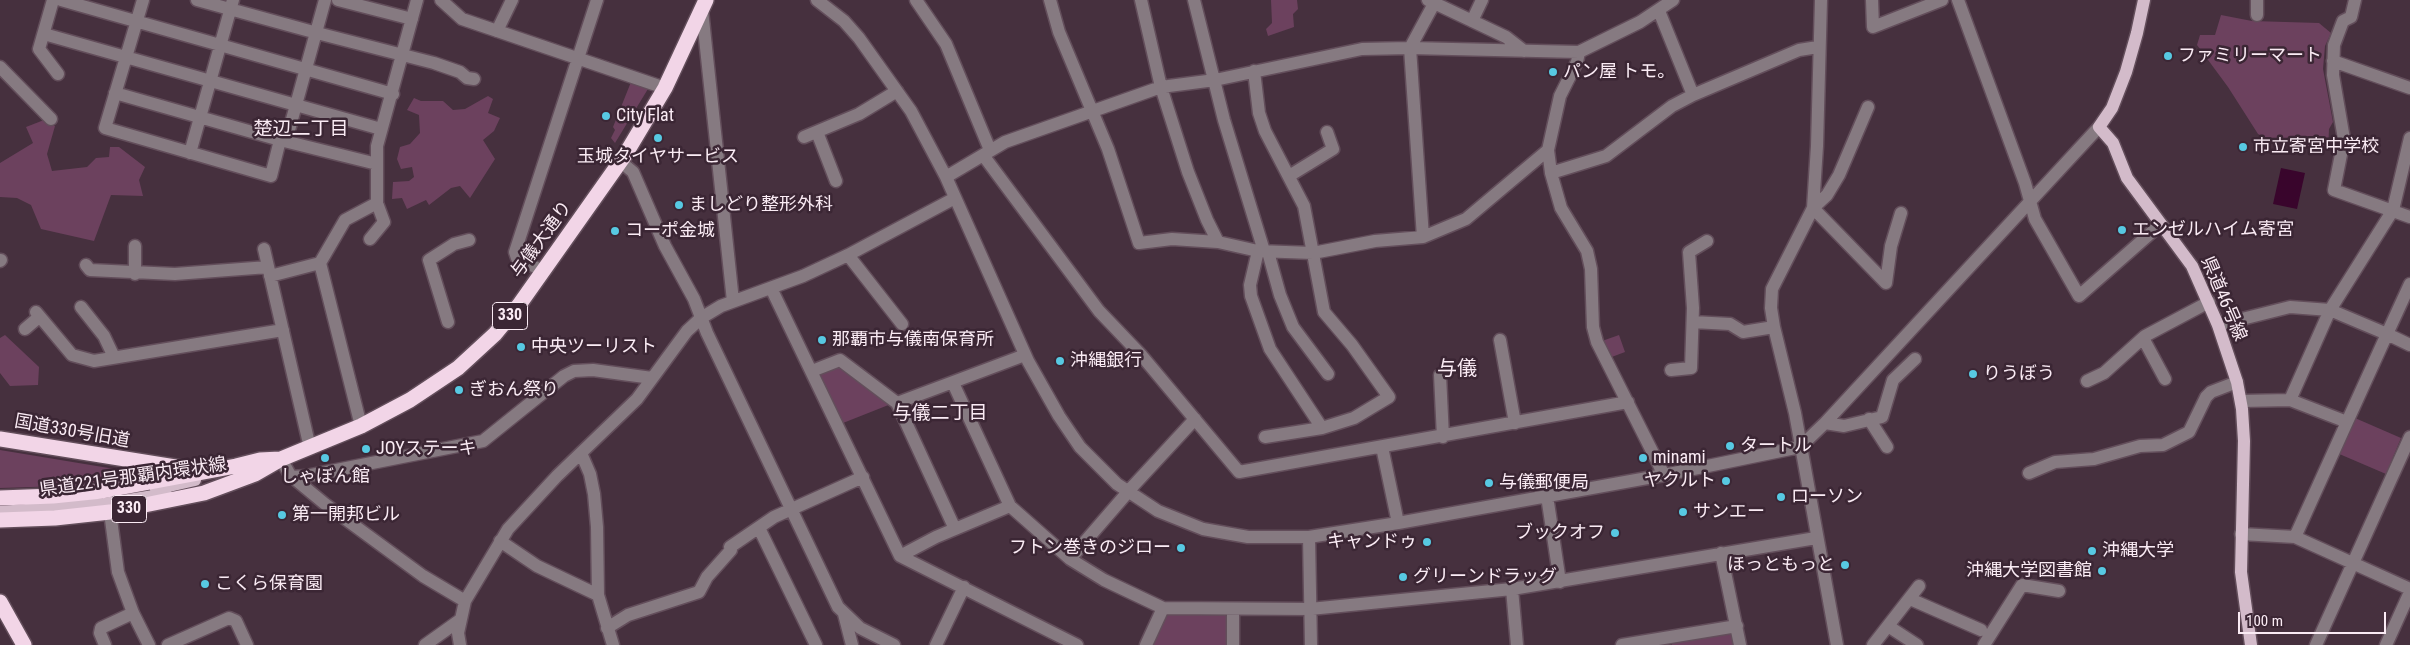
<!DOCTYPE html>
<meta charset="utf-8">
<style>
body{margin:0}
#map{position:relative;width:2410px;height:645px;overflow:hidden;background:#46303e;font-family:"Roboto Condensed",sans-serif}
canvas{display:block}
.scale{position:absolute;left:2238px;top:612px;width:148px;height:22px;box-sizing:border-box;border:2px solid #faebf4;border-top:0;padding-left:6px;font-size:15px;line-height:18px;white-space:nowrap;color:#faebf4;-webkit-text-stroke:4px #3b2634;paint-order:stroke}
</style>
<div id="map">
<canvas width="2410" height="645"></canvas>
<div class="scale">100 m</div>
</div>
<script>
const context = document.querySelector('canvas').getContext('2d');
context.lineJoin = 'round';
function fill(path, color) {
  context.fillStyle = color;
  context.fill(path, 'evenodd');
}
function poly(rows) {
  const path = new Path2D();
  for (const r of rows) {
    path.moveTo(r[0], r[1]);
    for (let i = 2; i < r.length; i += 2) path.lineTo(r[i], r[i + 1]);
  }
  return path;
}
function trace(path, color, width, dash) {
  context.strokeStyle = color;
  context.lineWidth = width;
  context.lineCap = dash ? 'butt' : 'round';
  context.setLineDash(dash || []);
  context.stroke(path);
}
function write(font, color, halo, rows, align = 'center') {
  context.font = font + ' "Roboto Condensed","Noto Sans JP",sans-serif';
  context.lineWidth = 5;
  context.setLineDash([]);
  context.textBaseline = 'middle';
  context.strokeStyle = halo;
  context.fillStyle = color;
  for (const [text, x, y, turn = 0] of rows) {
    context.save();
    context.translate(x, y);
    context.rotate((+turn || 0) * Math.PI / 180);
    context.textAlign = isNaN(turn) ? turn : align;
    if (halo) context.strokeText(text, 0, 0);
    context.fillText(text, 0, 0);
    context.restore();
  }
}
const green = poly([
 [1271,0,1297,0,1298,9,1293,14,1294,27,1268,36,1266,29,1272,23],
 [2221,15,2252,21,2319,23,2331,33,2325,46,2323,69,2333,122,2329,129,2328,151,2272,141,2258,134,2228,87,2197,45,2200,35,2215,35],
 [633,77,651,84,615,143,611,138,615,130,613,127],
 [488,96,493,99,488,113,500,118,494,131,483,140,495,159,470,198,460,186,451,188,429,205,426,200,407,209,402,198,392,199,393,182,409,181,414,177,412,167,401,169,397,159,400,147,410,144,420,133,419,115,407,110,414,98,421,101,443,101,453,110,465,109],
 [44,120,55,126,47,154,52,171,87,167,96,158,109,157,110,147,119,147,145,167,139,180,143,196,111,195,94,241,41,229,31,205,17,198,0,197,0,163,33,143,26,127],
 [5,335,39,367,38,385,10,386,0,373,0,338],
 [1619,335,1625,352,1609,358,1602,341],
 [837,364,891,404,843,423,819,378,821,372],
 [2355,418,2401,438,2386,474,2337,453],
 [0,450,139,473,140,476,63,486,0,488],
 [1223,612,1229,619,1229,645,1151,645,1165,616,1170,613],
 [1734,630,1736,645,1672,645,1671,640]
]);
const water = poly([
 [2281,168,2305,173,2297,209,2273,204]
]);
const minor = poly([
 [53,0,39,49,58,74],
 [61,0,393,94],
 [143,0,105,128,271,176,280,140],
 [197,0,317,33,434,63,460,72,467,78,474,79],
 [338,0,412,19],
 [441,0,462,19,665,88],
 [817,0,844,21,859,38,911,111,946,177,1028,361,1059,416,1080,447,1117,484,1158,511,1203,529,1248,537,1309,537,1398,523,1664,475,1800,447,1825,423,2099,127],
 [916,0,946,44,990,150],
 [1050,0,1059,32,1108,149,1139,243,1172,239,1218,242,1258,251,1313,253,1375,241,1423,237,1466,219,1548,150],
 [1141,0,1161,87,1188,172,1207,220,1218,242],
 [1194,0,1224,120,1264,251],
 [1428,0,1506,37,1524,51],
 [1821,0,1817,146,1813,208,1886,283,1891,246,1901,213],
 [1872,0,1873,27,1942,0],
 [1958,0,2025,183,2035,219,2079,296,2161,224],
 [2355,0,2351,17,2343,21,2334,45,2333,75,2344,139,2334,190,2410,217],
 [702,10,733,301],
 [1659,11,1693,95],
 [2257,15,2257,0],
 [1472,21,1482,0],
 [497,31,512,0],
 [44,34,381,129],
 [1579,52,1577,62,1560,96,1548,150,1551,173,1561,208,1587,251,1591,269,1593,327,1597,342,1664,475],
 [2333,61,2410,88],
 [0,67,51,119],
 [1254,71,1259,113,1265,131,1304,206,1324,312,1352,345,1389,397,1354,418,1322,428,1265,437],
 [115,93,280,140,377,164],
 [817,132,836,181],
 [804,137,859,114,897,91],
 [286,141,325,0],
 [190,153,233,0],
 [983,155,1099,311,1142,356,1239,472,1628,402],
 [621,162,633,172,665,246,694,299,707,333,838,607,860,628,894,645],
 [1551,173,1606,156,1672,106,1693,95,1799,50,1818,47],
 [1289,176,1333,149,1327,132],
 [946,177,1005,142,1161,87,1215,80,1362,49,1410,48,1579,52,1640,22,1673,0],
 [1423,237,1410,48,1436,0],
 [370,239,384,222,377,203],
 [135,246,135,274],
 [264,249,310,448],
 [1258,251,1250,285,1251,296,1270,349,1322,428],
 [1268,252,1280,295,1293,327,1328,374],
 [848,255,902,324],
 [0,261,1,260],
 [86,265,90,270,175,274,268,267],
 [543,271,517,258,515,252,597,0],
 [270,276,320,263],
 [2410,284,2387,334,2410,345],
 [771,288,900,556,1077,645],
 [81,307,104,336,114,357],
 [36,312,72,355,94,361,283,330],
 [448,322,429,260,454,244,469,240],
 [1693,322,1730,324,1743,332,1774,327],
 [2218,325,2290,307,2330,310,2290,400,2241,401],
 [25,329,39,317],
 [2143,338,2165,379],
 [1500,340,1515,423],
 [1671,370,1691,368,1693,308,1689,252,1707,241],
 [812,371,840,360,897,403,955,529],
 [1440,375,1443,437],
 [2087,381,2104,373,2145,336,2209,302],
 [953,383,1010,506,1070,559,1104,580,1163,608,1310,609,1512,589,1816,538],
 [2290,400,2347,422,2387,334,2330,310,2393,210,2410,138],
 [897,403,1025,355],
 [1869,419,1887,447],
 [1825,423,1844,426,1882,417,1893,380,1915,359],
 [361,426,320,263,345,220,377,203,377,146,417,0],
 [1382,447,1398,523],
 [581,453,590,474,594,494,597,527,598,595,613,645],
 [281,459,290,475,325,504,423,576,465,601],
 [2029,473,2055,462,2094,459,2140,446,2163,445,2189,432,2206,397,2211,392,2237,382],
 [291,477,306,476,483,441,564,376,574,371,593,370,652,378],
 [1547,496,1560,582],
 [110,512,118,572,133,613,149,645],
 [759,528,816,645],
 [2241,534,2295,537,2410,589],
 [1309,537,1311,645],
 [2295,537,2347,422],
 [500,541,537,566,598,595],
 [730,547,774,517,863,477],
 [1721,553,1740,645],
 [900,556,936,537,1010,506],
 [1070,559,1134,485,1195,419],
 [1512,589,1517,645],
 [1910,599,1981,630],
 [1233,609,1233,645],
 [844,614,852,645],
 [1888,626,1917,645],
 [607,628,628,615,699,592,707,577,731,550],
 [105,645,100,633,101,628,133,613],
 [168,645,229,618,236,621,247,645],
 [425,645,460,620],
 [460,645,458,633,465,601,508,529,557,476,637,399,687,331,701,318,721,306,803,276,848,255,955,198],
 [936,645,964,587],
 [1146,645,1163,608],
 [1622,645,1737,626],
 [1837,645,1795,413,1774,327,1771,308,1772,289,1813,208,1827,195,1839,175,1868,107],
 [1873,645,1919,586],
 [1984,645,2022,585,2059,591],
 [2316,645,2410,437],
 [2386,645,2410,592]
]);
const major = poly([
 [2144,0,2137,33,2126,72,2112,108,2099,127,2113,143,2127,178,2192,266,2218,325,2237,382,2242,409,2244,441,2241,572,2251,645],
 [156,489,195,480],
 [0,512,104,504,166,494]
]);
const highway = poly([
 [0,439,194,470],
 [0,498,53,496,102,491,236,466,260,460,280,459],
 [0,520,55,518,110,512,204,493,255,474,281,459,361,426,410,400,458,368,495,334,519,305,625,155,665,88,706,0],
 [0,602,24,645]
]);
const markers = [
 [2168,56,5,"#57c9e2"],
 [1553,72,5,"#57c9e2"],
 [606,116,5,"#57c9e2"],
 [658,138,5,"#57c9e2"],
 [2243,147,5,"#57c9e2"],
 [679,205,5,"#57c9e2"],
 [2122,230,5,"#57c9e2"],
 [615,231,5,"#57c9e2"],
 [822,340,5,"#57c9e2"],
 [521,347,5,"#57c9e2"],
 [1060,361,5,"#57c9e2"],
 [1973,374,5,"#57c9e2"],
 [459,390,5,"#57c9e2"],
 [1730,446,5,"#57c9e2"],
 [366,449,5,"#57c9e2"],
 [325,458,5,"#57c9e2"],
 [1643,458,5,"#57c9e2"],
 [1726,481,5,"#57c9e2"],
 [1489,483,5,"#57c9e2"],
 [1781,497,5,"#57c9e2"],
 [1683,512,5,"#57c9e2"],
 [282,515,5,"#57c9e2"],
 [1615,533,5,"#57c9e2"],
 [1427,542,5,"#57c9e2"],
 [1181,548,5,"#57c9e2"],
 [2092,551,5,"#57c9e2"],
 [1845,565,5,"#57c9e2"],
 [2102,571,5,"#57c9e2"],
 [1403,577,5,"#57c9e2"],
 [205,584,5,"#57c9e2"]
];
const shields = [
 [510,316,35],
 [129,509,35]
];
const shieldNames = [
 ["330",510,316],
 ["330",129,509]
];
const poiNames = [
 ["ファミリーマート",2178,56],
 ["パン屋 トモ。",1563,72],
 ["City Flat",616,116],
 ["市立寄宮中学校",2253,147],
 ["玉城タイヤサービス",658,157,"center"],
 ["ましどり整形外科",689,205],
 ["エンゼルハイム寄宮",2132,230],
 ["コーポ金城",625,231],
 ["那覇市与儀南保育所",832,340],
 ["中央ツーリスト",531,347],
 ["沖縄銀行",1070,361],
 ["りうぼう",1983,374],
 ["ぎおん祭り",469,390],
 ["タートル",1740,446],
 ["JOYステーキ",376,449],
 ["minami",1653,458],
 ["しゃぼん館",325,477,"center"],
 ["ヤクルト",1716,481,"right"],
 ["与儀郵便局",1499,483],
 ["ローソン",1791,497],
 ["サンエー",1693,512],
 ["第一開邦ビル",292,515],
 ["ブックオフ",1605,533,"right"],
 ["キャンドゥ",1417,542,"right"],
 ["フトン巻きのジロー",1171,548,"right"],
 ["沖縄大学",2102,551],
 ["ほっともっと",1835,565,"right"],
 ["沖縄大学図書館",2092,571,"right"],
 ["グリーンドラッグ",1413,577],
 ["こくら保育園",215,584]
];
const streetNames = [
 ["与儀大通り",542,240,-54],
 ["県道46号線",2223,299,67],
 ["国道330号旧道",72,432,10],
 ["県道221号那覇内環状線",133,478,-8]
];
const neighbourhoodNames = [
 ["楚辺二丁目",301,130],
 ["与儀二丁目",940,414]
];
const quarterNames = [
 ["与儀",1457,370]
];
fill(green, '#6c415e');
fill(water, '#39052c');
trace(minor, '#634e5b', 15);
trace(major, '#634e5b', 15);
trace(highway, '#634e5b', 18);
trace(minor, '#867a81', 12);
trace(major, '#d3bbca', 12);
trace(highway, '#f2d5e7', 15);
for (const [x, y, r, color] of markers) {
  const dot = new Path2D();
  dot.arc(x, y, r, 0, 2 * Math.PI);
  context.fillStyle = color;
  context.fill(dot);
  trace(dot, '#3b2634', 2);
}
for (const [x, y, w] of shields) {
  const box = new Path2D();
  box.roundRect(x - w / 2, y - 13.5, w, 27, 4);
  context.fillStyle = '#3b2634';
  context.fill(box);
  trace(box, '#faebf4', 1);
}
write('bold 16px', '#faebf4', null, shieldNames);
write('18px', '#faebf4', '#3b2634', poiNames, 'left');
write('18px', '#faebf4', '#3b2634', streetNames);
write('19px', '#faebf4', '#3b2634', neighbourhoodNames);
write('20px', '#faebf4', '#3b2634', quarterNames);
</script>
